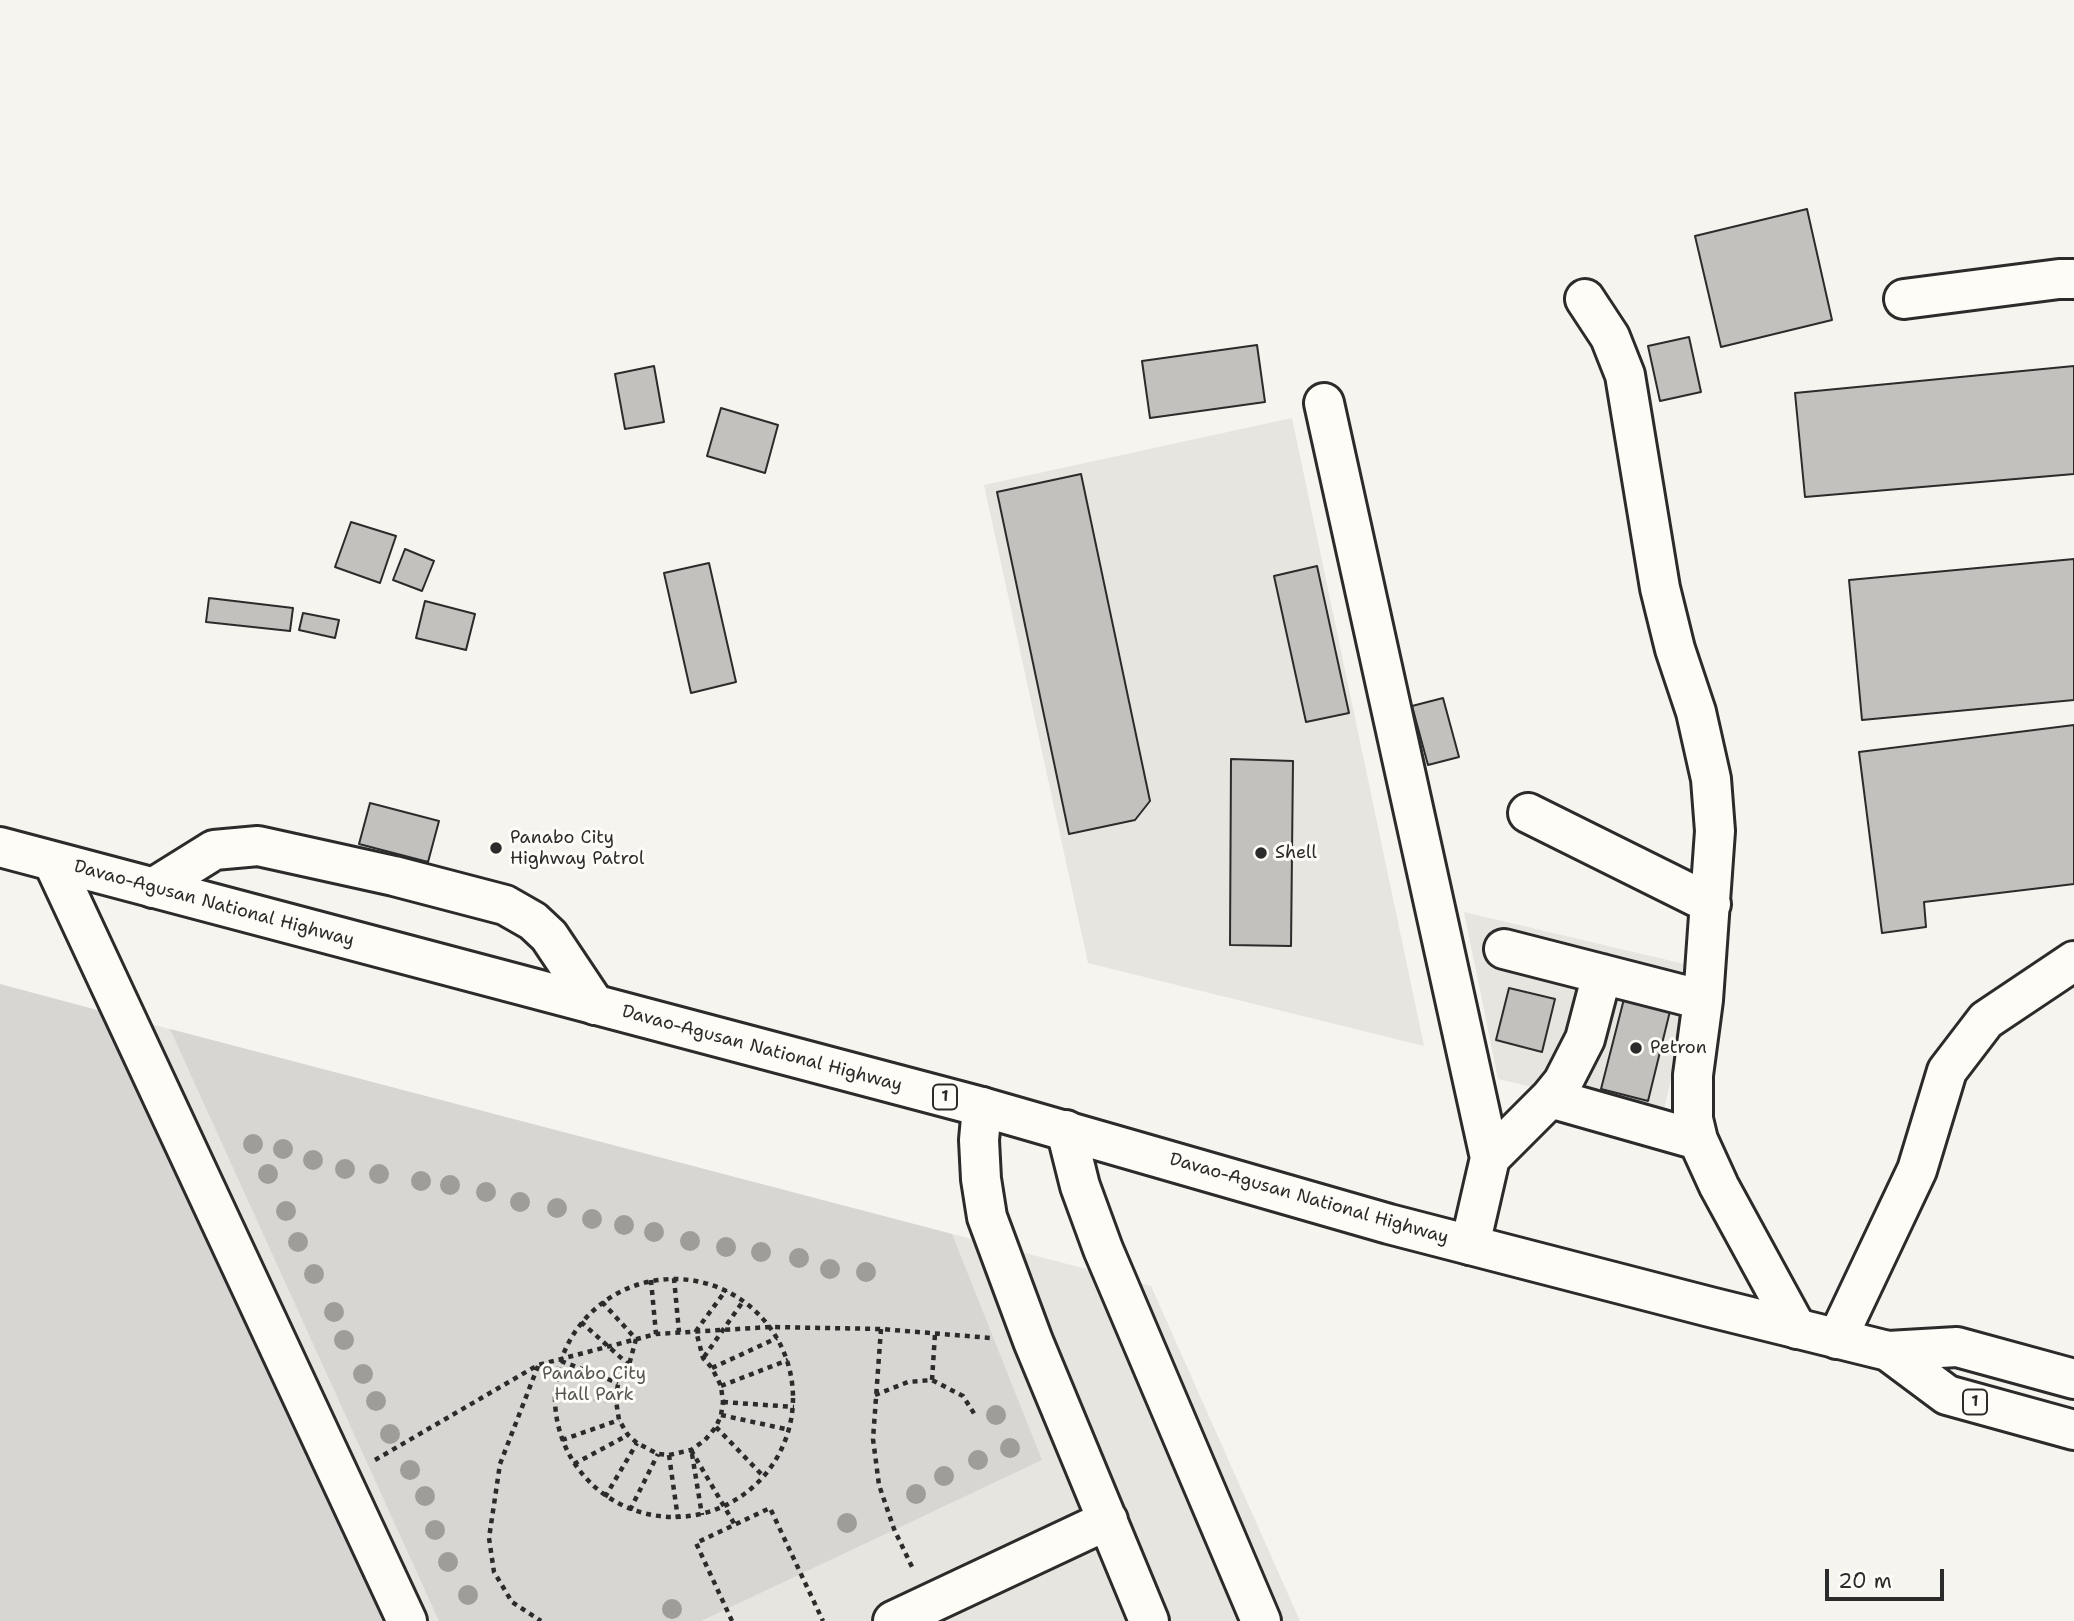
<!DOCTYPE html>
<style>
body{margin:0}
#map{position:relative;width:2074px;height:1621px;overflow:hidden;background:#f5f4ef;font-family:"Shantell Sans",sans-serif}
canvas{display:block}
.scale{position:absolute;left:1825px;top:1569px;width:119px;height:32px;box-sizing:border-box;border:4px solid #2b2b2b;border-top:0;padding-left:9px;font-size:21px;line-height:24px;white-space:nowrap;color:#2b2b2b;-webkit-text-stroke:5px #fdfcf7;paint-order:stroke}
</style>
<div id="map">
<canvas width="2074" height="1621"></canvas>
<div class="scale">20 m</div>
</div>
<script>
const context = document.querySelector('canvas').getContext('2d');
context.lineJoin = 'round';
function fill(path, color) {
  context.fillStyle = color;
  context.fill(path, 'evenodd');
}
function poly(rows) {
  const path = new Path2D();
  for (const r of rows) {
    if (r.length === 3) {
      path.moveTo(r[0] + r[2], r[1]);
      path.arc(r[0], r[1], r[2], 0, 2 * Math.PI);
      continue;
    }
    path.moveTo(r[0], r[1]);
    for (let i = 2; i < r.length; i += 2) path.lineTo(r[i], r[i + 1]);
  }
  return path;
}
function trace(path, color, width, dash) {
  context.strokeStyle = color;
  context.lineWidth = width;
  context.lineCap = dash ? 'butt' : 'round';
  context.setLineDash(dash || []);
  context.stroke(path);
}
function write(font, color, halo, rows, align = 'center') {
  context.font = font + ' "Shantell Sans",sans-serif';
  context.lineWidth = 6;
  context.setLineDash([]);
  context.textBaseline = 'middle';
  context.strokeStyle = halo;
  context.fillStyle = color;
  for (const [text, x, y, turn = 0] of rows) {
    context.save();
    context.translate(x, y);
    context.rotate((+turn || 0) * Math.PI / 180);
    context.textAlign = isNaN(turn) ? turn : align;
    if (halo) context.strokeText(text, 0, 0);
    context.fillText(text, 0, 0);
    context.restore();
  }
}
const built = poly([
 [1292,418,1424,1046,1088,963,984,485],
 [1464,912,1697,967,1662,1118,1498,1079],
 [101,1011,1151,1286,1300,1621,385,1621]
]);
const green = poly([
 [0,984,101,1011,385,1621,0,1621],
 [170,1029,952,1234,1042,1460,701,1621,439,1621]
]);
const building = poly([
 [1807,209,1832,320,1721,347,1695,236,1807,209],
 [1689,337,1701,392,1660,401,1648,346,1689,337],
 [1257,345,1265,402,1150,418,1142,361,1257,345],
 [654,366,664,422,625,429,615,374,654,366],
 [2074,366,2074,474,1805,497,1795,393,2074,366],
 [721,408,778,425,765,473,707,456,721,408],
 [1081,474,1150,801,1135,820,1069,834,997,492,1081,474],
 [351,522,396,536,380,583,335,567,351,522],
 [405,549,434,561,422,591,393,580,405,549],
 [2074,559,2074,700,1862,720,1849,580,2074,559],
 [709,563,736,682,691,693,664,573,709,563],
 [1317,566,1349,713,1306,722,1274,576,1317,566],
 [209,598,293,608,290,631,206,622,209,598],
 [425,601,475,614,466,650,416,638,425,601],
 [303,613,339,620,335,638,299,630,303,613],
 [1443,698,1459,757,1428,765,1412,706,1443,698],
 [2074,725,2074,884,1924,902,1926,927,1882,933,1859,752,2074,725],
 [1231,759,1293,761,1291,946,1230,945,1231,759],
 [370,803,439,821,428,862,359,844,370,803],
 [1509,988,1555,999,1542,1052,1496,1040,1509,988],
 [1625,995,1671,1007,1648,1101,1601,1089,1625,995]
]);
const path = poly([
 [674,1278,679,1332],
 [674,1398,119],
 [651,1280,656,1334],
 [602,1302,636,1339,629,1365,618,1383,616,1401,619,1420,628,1435,637,1443,658,1454,669,1455,691,1450,705,1440,716,1427,721,1415,723,1402,721,1386,712,1368,703,1358,696,1331,726,1290],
 [581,1322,629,1365],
 [881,1329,873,1439,879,1485,894,1529,913,1569],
 [704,1357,744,1300],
 [561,1361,618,1383],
 [538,1366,500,1464,489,1538,494,1572,512,1602,541,1621],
 [712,1368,777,1338],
 [932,1380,935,1334],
 [721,1386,788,1360],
 [555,1395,616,1401],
 [875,1395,908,1382,932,1380,963,1396,975,1415],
 [723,1402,794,1407],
 [721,1415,790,1430],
 [716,1427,764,1477],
 [562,1440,619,1420],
 [691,1450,735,1525],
 [692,1454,702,1515],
 [669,1455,678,1519],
 [375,1460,538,1365,656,1334,770,1327,881,1329,991,1338],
 [574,1464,628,1435],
 [605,1497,637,1443],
 [630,1510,658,1454],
 [732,1621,696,1543,770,1508,823,1621]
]);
const minor = poly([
 [1585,299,1610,337,1625,375,1660,588,1675,649,1696,712,1711,779,1715,831,1703,1000,1693,1075,1693,1119,1698,1140,1719,1186,1797,1329],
 [1904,299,2059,279,2074,279],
 [1324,403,1490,1158,1470,1245],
 [1528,813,1711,904],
 [53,862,407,1621],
 [153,888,214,850,258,846,394,876,505,905,533,921,549,936,595,1005],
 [1504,949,1703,1000],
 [1550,1098,1698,1140],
 [982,1107,979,1140,981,1179,987,1217,1033,1341,1149,1621],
 [1066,1130,1080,1186,1103,1249,1261,1621],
 [1490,1158,1550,1098,1563,1082,1585,1039,1602,974],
 [1837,1339,1917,1170,1947,1071,1986,1020,2074,961],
 [893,1621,1108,1520]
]);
const highway = poly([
 [0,847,982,1107,1389,1224,1710,1307,1888,1351,1957,1347,2074,1379],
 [1888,1351,1947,1395,2074,1430]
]);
const trees = [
 [253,1144],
 [283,1149],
 [313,1160],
 [345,1169],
 [268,1174],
 [379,1174],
 [421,1181],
 [450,1185],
 [486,1192],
 [520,1202],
 [557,1208],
 [286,1211],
 [592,1219],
 [624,1225],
 [654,1232],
 [690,1241],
 [298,1242],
 [726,1247],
 [761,1252],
 [799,1258],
 [830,1269],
 [866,1272],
 [314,1274],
 [334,1312],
 [344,1340],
 [363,1374],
 [376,1401],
 [996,1415],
 [390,1434],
 [1010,1448],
 [978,1460],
 [410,1470],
 [944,1476],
 [916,1494],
 [425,1496],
 [847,1523],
 [435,1530],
 [448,1562],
 [468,1595],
 [672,1609]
];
const markers = [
 [496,848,7,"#2b2b2b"],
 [1261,853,7,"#2b2b2b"],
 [1636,1048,7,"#2b2b2b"]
];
const shields = [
 [945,1097,24],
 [1975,1402,24]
];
const shieldNames = [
 ["1",945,1097],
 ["1",1975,1402]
];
const poiNames = [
 ["Panabo City",510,838],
 ["Highway Patrol",510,859],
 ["Shell",1275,853],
 ["Petron",1650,1048]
];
const streetNames = [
 ["Davao-Agusan National Highway",214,904,15],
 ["Davao-Agusan National Highway",762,1049,15],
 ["Davao-Agusan National Highway",1309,1199,16]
];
const parkNames = [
 ["Panabo City",594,1374],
 ["Hall Park",594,1395]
];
fill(built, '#e6e5e0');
fill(green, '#d7d6d2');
fill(building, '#c2c1be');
trace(building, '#2b2b2b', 2);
trace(minor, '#2b2b2b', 44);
trace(highway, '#2b2b2b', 44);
trace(path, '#2b2b2b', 4.5, [5, 5]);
trace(minor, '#fdfcf7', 38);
trace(highway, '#fdfcf7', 38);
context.fillStyle = '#9e9d9a';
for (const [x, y] of trees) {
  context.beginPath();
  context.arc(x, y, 10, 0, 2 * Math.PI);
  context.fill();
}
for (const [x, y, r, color] of markers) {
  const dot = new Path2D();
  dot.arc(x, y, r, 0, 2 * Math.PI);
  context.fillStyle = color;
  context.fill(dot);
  trace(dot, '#fdfcf7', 2.5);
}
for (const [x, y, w] of shields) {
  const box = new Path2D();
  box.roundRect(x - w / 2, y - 12.5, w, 25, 5);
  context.fillStyle = '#fdfcf7';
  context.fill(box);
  trace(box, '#2b2b2b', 2);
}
write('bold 16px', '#2b2b2b', null, shieldNames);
write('18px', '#2b2b2b', '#fdfcf7', poiNames, 'left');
write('18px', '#2b2b2b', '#fdfcf7', streetNames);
write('18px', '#565655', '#fdfcf7', parkNames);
</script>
